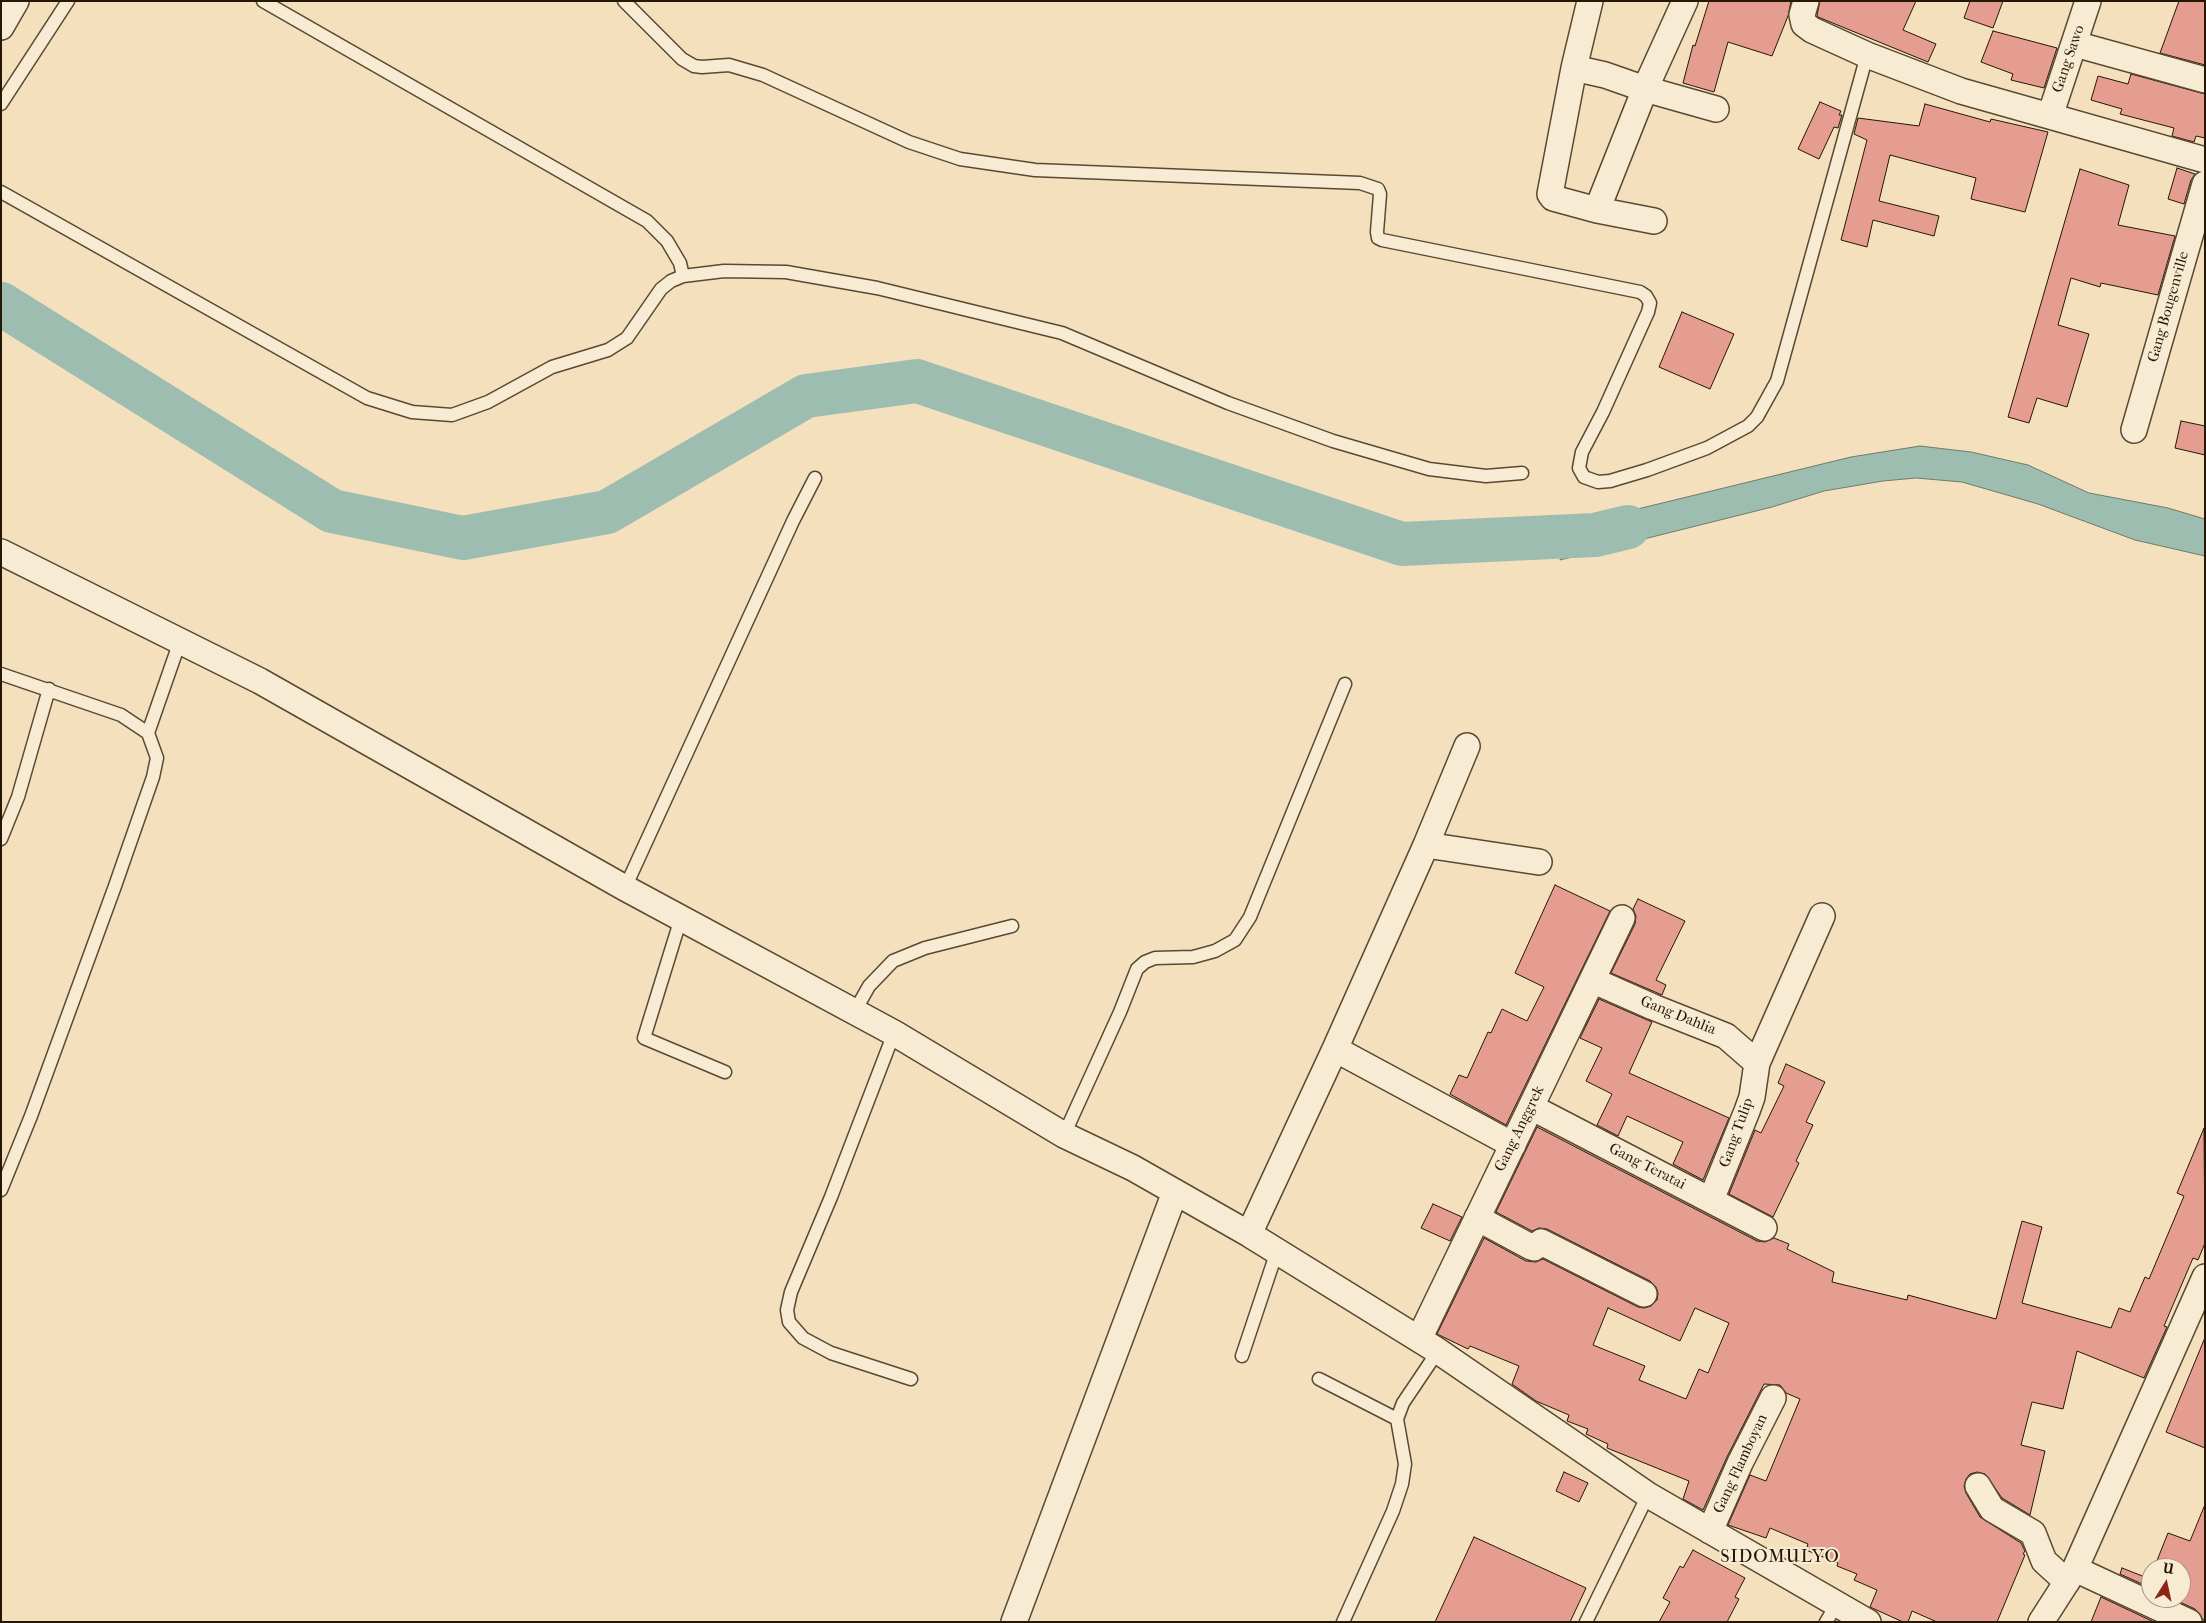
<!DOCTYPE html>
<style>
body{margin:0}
#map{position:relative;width:2206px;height:1623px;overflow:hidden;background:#f4e0bd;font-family:"IM FELL French Canon",serif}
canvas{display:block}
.frame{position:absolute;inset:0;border:2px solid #251704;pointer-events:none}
.north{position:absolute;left:2141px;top:1558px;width:50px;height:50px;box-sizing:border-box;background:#f8ebd4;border:1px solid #a49681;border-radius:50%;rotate:10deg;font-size:14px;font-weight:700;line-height:20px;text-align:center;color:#251704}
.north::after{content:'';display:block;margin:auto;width:18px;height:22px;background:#8f2418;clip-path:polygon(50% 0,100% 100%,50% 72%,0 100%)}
</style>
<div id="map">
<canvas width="2206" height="1623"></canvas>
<div class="frame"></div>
<div class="north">U</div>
</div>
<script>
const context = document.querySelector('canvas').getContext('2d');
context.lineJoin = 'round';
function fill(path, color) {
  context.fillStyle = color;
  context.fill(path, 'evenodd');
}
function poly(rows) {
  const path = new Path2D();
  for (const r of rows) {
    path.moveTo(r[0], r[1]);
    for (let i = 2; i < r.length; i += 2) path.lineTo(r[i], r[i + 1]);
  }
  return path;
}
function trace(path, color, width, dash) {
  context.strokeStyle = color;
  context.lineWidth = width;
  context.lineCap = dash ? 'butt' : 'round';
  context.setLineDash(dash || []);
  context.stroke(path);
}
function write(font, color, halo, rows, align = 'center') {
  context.font = font + ' "IM FELL French Canon",serif';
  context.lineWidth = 4;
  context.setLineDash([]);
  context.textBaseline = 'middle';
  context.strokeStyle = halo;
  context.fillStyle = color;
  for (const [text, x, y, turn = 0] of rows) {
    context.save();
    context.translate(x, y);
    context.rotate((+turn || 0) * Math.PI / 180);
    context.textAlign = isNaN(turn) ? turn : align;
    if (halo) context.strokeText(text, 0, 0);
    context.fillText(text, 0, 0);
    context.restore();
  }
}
const water = poly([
 [1920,446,1971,452,2028,465,2089,493,2168,508,2205,519,2205,556,2135,540,2038,504,1962,482,1916,478,1883,481,1824,491,1772,507,1560,560,1569,530,1613,515,1851,457,1920,446]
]);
const river = poly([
 [1,304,332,511,463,538,607,512,806,396,917,381,1402,544,1595,535,1628,527]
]);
const building = poly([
 [1709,1,1791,1,1788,16,1772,56,1728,42,1714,92,1683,83,1693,45,1695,46,1709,1],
 [1820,1,1916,1,1903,30,1936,44,1928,62,1818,17,1817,15,1820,1],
 [1970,1,2003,1,1993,28,1964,18,1970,1],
 [2179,1,2205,1,2205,65,2160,53,2179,1],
 [1993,31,2057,48,2044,88,2011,80,2013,74,1981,62,1993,31],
 [2131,74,2205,94,2205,138,2196,136,2194,142,2172,136,2174,128,2120,114,2122,109,2091,100,2098,76,2128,84,2131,74],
 [1820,102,1841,111,1839,115,1842,115,1838,128,1834,127,1819,159,1798,149,1820,102],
 [1925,104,1990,122,1991,119,2048,132,2025,212,1971,199,1976,178,1890,155,1879,201,1939,216,1934,236,1873,220,1867,247,1841,240,1867,140,1854,134,1858,118,1919,126,1925,104],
 [2177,168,2195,174,2191,180,2184,204,2168,199,2177,168],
 [2080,169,2129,185,2118,225,2175,236,2158,295,2101,283,2100,287,2071,278,2058,325,2089,334,2067,407,2037,398,2029,423,2008,417,2080,169],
 [1682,312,1734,334,1710,389,1659,367,1682,312],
 [2181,421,2205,426,2205,455,2175,448,2181,421],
 [1555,885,1610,911,1506,1125,1450,1094,1459,1075,1467,1078,1488,1032,1491,1033,1502,1009,1527,1021,1544,987,1515,973,1555,885],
 [1638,899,1685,921,1656,980,1666,985,1662,995,1611,973,1635,924,1636,916,1633,909,1638,899],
 [1599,999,1652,1022,1629,1073,1729,1118,1703,1180,1673,1164,1683,1142,1627,1116,1618,1136,1597,1125,1612,1094,1586,1081,1602,1048,1580,1038,1599,999],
 [1786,1064,1825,1082,1806,1122,1813,1125,1796,1161,1799,1163,1773,1217,1729,1194,1755,1130,1761,1133,1784,1086,1778,1083,1786,1064],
 [1537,1127,1757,1241,1765,1242,1774,1238,1789,1244,1787,1249,1834,1272,1832,1282,1907,1300,1908,1295,1996,1319,2022,1221,2042,1227,2022,1303,2111,1328,2119,1308,2130,1312,2145,1277,2149,1279,2184,1196,2177,1193,2204,1128,2205,1243,2198,1260,2193,1258,2164,1326,2167,1327,2144,1378,2077,1351,2063,1409,2032,1402,2021,1445,2045,1451,2030,1515,2002,1498,1985,1474,1977,1472,1970,1474,1966,1479,1964,1486,1966,1493,1980,1517,2021,1543,2025,1551,2023,1554,2025,1555,1997,1622,1937,1622,1912,1611,1908,1622,1903,1622,1870,1607,1877,1590,1854,1580,1857,1574,1837,1566,1838,1563,1806,1550,1808,1544,1770,1528,1766,1538,1728,1525,1750,1475,1766,1481,1800,1399,1786,1393,1780,1385,1764,1384,1727,1457,1703,1510,1683,1499,1689,1481,1607,1448,1608,1444,1586,1434,1588,1429,1567,1421,1569,1415,1536,1401,1512,1384,1519,1366,1470,1346,1468,1349,1437,1334,1484,1238,1526,1261,1536,1262,1543,1259,1638,1307,1644,1308,1651,1306,1657,1300,1658,1293,1656,1287,1650,1281,1547,1229,1539,1228,1532,1231,1496,1212,1537,1127],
 [1608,1308,1680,1341,1695,1308,1729,1323,1708,1373,1699,1369,1686,1399,1639,1380,1645,1366,1593,1345,1608,1308],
 [1433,1204,1462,1217,1450,1241,1421,1228,1433,1204],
 [2204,1340,2205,1340,2205,1448,2166,1432,2204,1340],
 [1564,1472,1588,1483,1579,1502,1556,1491,1564,1472],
 [2204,1507,2205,1507,2205,1622,2195,1609,2171,1598,2181,1598,2181,1568,2154,1568,2168,1533,2190,1541,2204,1507],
 [1474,1537,1586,1588,1570,1622,1435,1622,1474,1537],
 [1693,1550,1745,1578,1735,1597,1739,1599,1727,1622,1659,1622,1670,1602,1663,1598,1680,1566,1683,1568,1693,1550],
 [2122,1568,2150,1579,2151,1577,2151,1588,2120,1574,2122,1568],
 [2101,1597,2154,1622,2091,1622,2101,1597]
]);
const service = poly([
 [263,1,647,221,667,241,680,263,683,276],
 [624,1,682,59,694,66,702,67,729,65,763,75,909,142,960,159,1035,170,1360,183,1378,189,1380,194,1377,232,1378,238,1382,240,1640,292,1646,296,1650,303,1648,312,1603,412,1582,452,1579,468,1584,477,1598,482,1610,481,1647,470,1707,448,1748,426,1757,417,1777,381,1867,55],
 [1,104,68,1],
 [1,192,367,398,412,412,452,415,488,402,552,367,608,350,627,338,661,289,671,281,683,276,724,271,786,272,877,288,1062,333,1228,403,1333,441,1429,469,1486,476,1522,473],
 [1,674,121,715,148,733,157,758,153,777,115,886,31,1116,1,1190],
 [148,733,180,641],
 [1,839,18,797,49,689],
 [625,888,793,521,815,478],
 [681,918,644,1038,725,1072],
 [855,1011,869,986,893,961,925,948,1012,926],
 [894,1033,831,1197,791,1292,787,1310,789,1322,803,1338,831,1353,911,1379],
 [1064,1135,1120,1012,1137,969,1145,962,1155,958,1193,957,1215,951,1235,940,1250,917,1345,684],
 [1242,1356,1277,1251],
 [1319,1379,1397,1419],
 [1343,1622,1393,1511,1402,1484,1405,1464,1397,1419,1403,1403,1438,1351],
 [1586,1622,1648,1495],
 [1826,1622,1837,1604]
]);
const minor = poly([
 [1806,1,1802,15,1804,24,1812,30,1867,55,1961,91,2205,160],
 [1,27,16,1],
 [2075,44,2205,80],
 [1574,68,1590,1],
 [2050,116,2088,1],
 [1597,210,1553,198,1550,194,1574,68,1605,75,1645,89,1716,109],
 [1654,221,1597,210,1645,89,1685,1],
 [2134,430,2205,184],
 [1,552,260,681,625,888,894,1033,1064,1135,1133,1168,1249,1234,1438,1351,1648,1495,1868,1622],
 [1426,845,1539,862],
 [1592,980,1653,1007,1726,1036,1757,1063],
 [1335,1049,1513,1145],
 [1531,1107,1764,1228],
 [1711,1200,1747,1111,1752,1097,1757,1063,1822,916],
 [1477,1218,1531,1247,1534,1248,1541,1242,1644,1294],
 [1249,1234,1335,1049,1426,845,1467,746],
 [1419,1339,1622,918],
 [1978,1486,1992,1509,2033,1533,2044,1561,2067,1582],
 [1710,1531,1740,1463,1773,1398],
 [2075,1569,2189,1622],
 [1014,1622,1175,1192],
 [2041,1622,2075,1569,2205,1277]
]);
const streetNames = [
 ["Gang Sawo",2069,59,-71],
 ["Gang Bougenville",2169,307,-74],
 ["Gang Dahlia",1678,1016,22],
 ["Gang Anggrek",1520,1129,-64],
 ["Gang Tulip",1737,1133,-70],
 ["Gang Teratai",1647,1167,27],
 ["Gang Flamboyan",1741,1464,-65]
];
const quarterNames = [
 ["SIDOMULYO",1780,1558]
];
fill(water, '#9cbdaf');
trace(water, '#6c7b6b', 1);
trace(river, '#9cbdaf', 44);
fill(building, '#e49d90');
trace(building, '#251704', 1);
trace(service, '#594932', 15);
trace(minor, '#594932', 28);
trace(service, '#f8ebd4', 12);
trace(minor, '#f8ebd4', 25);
write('15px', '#251704', '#f8ebd4', streetNames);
context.letterSpacing = '1px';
write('18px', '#251704', '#f8ebd4', quarterNames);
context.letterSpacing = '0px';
</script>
